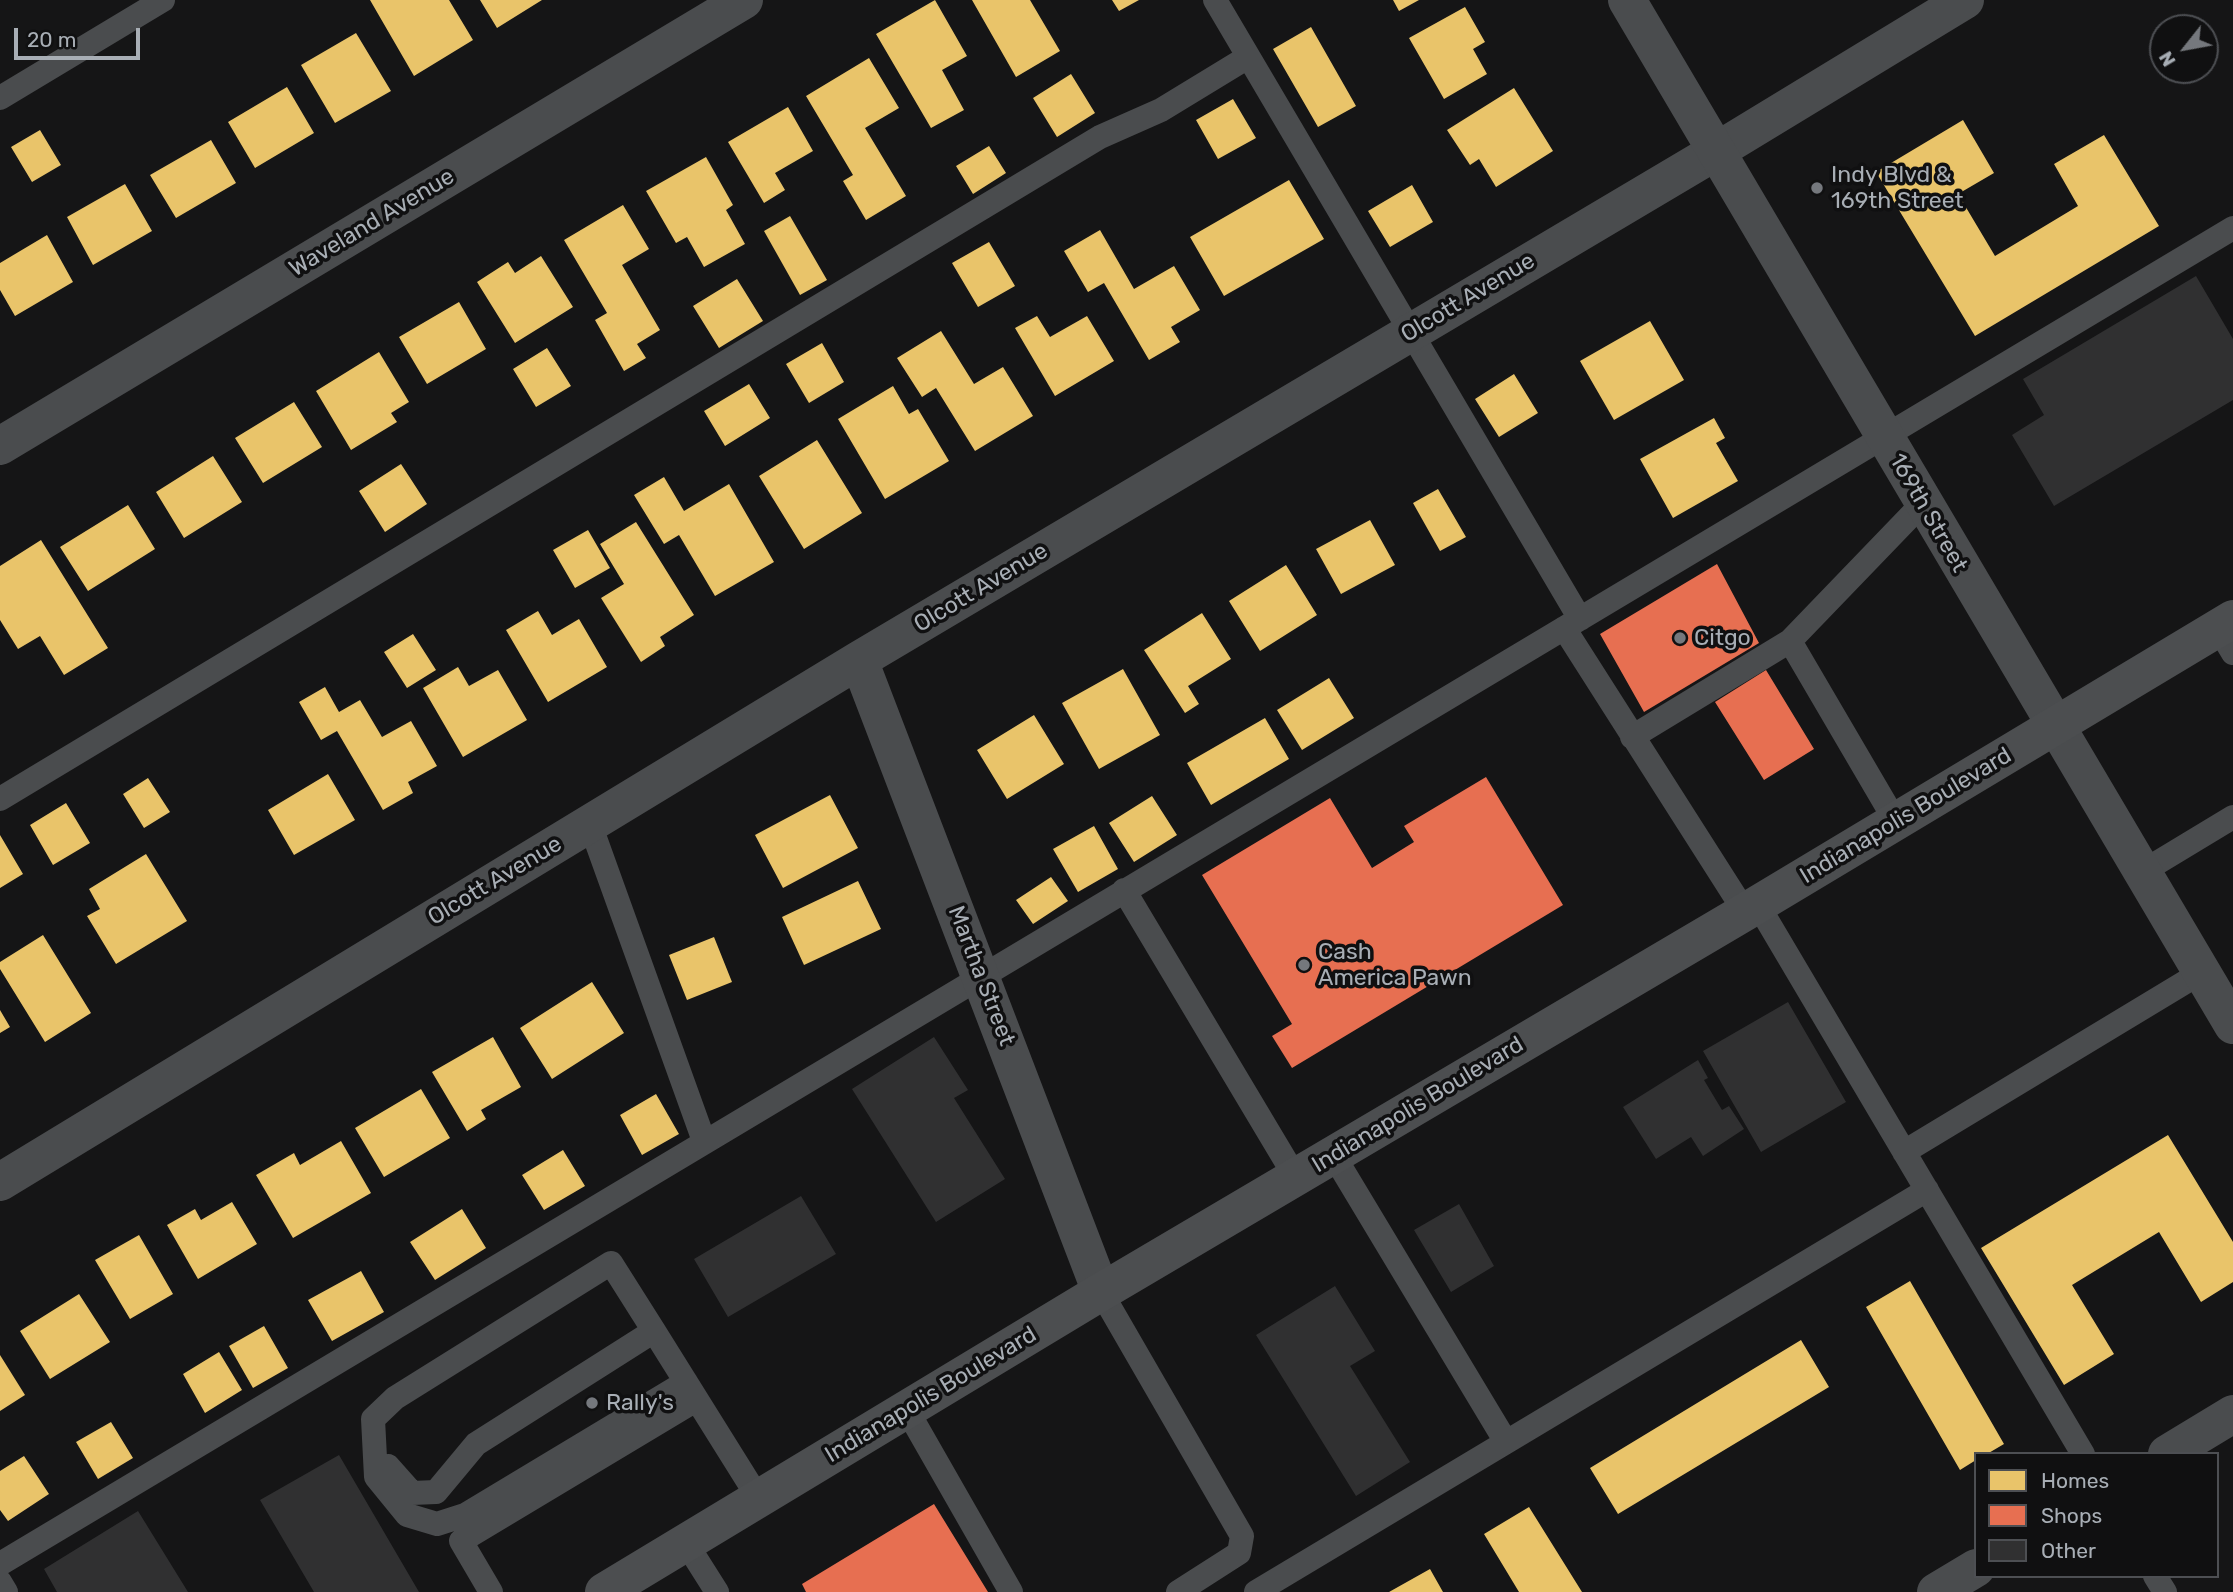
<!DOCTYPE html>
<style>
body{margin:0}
#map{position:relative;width:2233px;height:1592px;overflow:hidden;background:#151516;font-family:Rubik,sans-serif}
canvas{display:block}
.legend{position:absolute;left:1974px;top:1452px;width:245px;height:126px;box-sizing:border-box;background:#101011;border:2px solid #4d4f53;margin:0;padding:9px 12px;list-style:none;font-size:21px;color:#a8aeb5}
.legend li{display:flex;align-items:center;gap:14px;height:35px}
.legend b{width:35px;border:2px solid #4d4f53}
.north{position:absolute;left:2149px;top:14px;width:70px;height:70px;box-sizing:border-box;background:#101011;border:2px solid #4d4f53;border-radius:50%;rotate:239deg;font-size:19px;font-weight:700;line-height:28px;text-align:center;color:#a8aeb5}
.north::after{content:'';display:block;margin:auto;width:24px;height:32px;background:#75787d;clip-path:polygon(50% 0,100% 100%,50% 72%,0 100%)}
.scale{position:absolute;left:14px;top:28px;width:126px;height:32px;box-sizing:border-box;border:4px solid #a8aeb5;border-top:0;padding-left:9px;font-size:21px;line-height:24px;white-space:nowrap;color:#a8aeb5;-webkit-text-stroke:5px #101011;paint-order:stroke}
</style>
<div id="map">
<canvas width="2233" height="1592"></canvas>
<ul class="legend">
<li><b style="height:19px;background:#e9c46a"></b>Homes</li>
<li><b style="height:19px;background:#e76f51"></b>Shops</li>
<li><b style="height:19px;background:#303031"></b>Other</li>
</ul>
<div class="north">N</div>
<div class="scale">20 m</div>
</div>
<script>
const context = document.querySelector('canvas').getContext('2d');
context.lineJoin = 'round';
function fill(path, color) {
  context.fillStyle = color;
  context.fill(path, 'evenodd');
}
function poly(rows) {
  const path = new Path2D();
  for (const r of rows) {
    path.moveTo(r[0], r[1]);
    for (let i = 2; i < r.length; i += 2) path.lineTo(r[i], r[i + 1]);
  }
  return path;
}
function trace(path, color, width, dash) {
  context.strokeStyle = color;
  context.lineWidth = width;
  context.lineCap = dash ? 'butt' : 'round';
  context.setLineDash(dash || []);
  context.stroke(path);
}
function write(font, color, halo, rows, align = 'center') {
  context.font = font + ' Rubik,sans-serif';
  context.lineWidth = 7;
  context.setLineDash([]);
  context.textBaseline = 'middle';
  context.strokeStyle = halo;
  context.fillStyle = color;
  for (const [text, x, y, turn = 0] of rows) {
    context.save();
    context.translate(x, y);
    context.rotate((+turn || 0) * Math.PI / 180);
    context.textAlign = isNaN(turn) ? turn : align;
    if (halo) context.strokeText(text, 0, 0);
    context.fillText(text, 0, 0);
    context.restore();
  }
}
const homes = poly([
 [370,0,449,0,473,40,414,76],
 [480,0,542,0,497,28],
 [935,0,967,56,942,70,964,110,931,128,876,34],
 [972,0,1030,0,1060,51,1016,77],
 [1112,0,1139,0,1119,11],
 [1393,0,1419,0,1399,11],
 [1465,7,1485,42,1473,49,1487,74,1444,99,1409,38],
 [1311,27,1356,106,1318,127,1273,49],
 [356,33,391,91,335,123,301,65],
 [869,58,899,108,865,128,906,196,866,220,843,181,853,175,806,96],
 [1071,74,1095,113,1057,137,1033,98],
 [287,87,314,133,255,168,228,122],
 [1514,88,1553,151,1496,187,1479,159,1470,165,1447,130],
 [1233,99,1256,138,1218,159,1196,120],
 [788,107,813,151,775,173,785,190,764,203,728,142],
 [1963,120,1994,173,1958,194,1995,256,2078,206,2054,164,2104,135,2159,226,1975,336,1876,172],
 [40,130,61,165,32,182,11,147],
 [211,140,236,183,176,218,150,175],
 [989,146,1006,173,973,194,956,166],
 [706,157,733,205,726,210,745,244,704,267,687,237,676,243,646,191],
 [1289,180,1324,239,1224,296,1190,237],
 [125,184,152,231,93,265,67,217],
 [1412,185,1433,222,1390,247,1368,211],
 [623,205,649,249,622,265,660,330,637,344,646,358,624,371,595,320,607,313,564,240],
 [790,216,827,280,800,295,764,231],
 [1100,230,1134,289,1174,266,1200,310,1171,327,1180,342,1149,360,1104,283,1088,292,1064,251],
 [47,235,73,282,15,316,0,290,0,263],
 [989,242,1015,286,978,307,952,263],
 [541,256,573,307,515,343,477,282,508,262,515,273],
 [737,279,763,321,719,348,693,306],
 [459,302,486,349,427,384,399,337],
 [1037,316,1050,337,1087,316,1114,361,1055,396,1015,328],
 [1650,321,1684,380,1614,420,1580,361],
 [941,331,974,384,1003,367,1033,416,975,451,936,388,922,397,897,358],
 [822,343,844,382,809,403,786,364],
 [547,348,571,386,536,407,513,369],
 [379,352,409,402,391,413,397,422,351,450,316,391],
 [1514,374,1538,413,1499,437,1475,399],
 [749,384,770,418,725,446,704,411],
 [893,386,909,414,918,409,949,461,885,499,838,419],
 [294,402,322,447,263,483,235,438],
 [1714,418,1725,438,1716,443,1738,481,1673,518,1640,459],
 [817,440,862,513,804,549,759,476],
 [213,456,242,502,184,538,156,492],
 [401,464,427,504,385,532,359,491],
 [664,477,684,511,729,484,774,562,715,596,679,535,664,544,634,495],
 [1438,489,1466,537,1440,551,1413,503],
 [128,505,155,549,88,591,60,547],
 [1370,520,1395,565,1341,594,1316,549],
 [636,522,694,615,660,637,665,646,641,662,601,598,624,584,600,544],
 [588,530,610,568,575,588,553,550],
 [41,540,108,648,64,675,40,636,18,649,0,620,0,566],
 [1286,565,1317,615,1260,651,1229,601],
 [538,611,552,635,579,619,607,667,548,702,506,630],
 [1202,613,1231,659,1188,686,1199,704,1185,713,1144,650],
 [413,634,436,670,407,688,384,652],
 [458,667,469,686,498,670,527,720,463,757,423,688],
 [1123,669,1160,735,1099,769,1062,703],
 [1329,678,1354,718,1302,750,1277,710],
 [325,687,339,712,360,700,382,737,411,721,437,766,408,782,413,793,383,810,337,731,321,740,299,702],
 [1034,715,1064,764,1007,799,977,750],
 [1265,718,1289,759,1211,805,1187,763],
 [328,774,355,820,294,855,268,810],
 [148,778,170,812,144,828,123,794],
 [830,795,858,848,783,888,755,835],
 [1152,796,1177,835,1134,862,1109,823],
 [66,803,90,843,53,865,30,825],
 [1094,826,1118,869,1078,892,1053,849],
 [0,835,23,874,0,888],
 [146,854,187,921,116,964,87,916,100,909,89,889],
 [1051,877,1068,901,1033,924,1016,900],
 [858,881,881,929,804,965,782,917],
 [43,935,91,1013,45,1042,0,969,0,962],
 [714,937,732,982,687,1000,669,955],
 [592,982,624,1033,552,1079,520,1028],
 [0,1010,10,1027,0,1033],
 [493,1037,521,1087,481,1110,486,1119,467,1131,432,1072],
 [421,1089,450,1138,384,1177,355,1128],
 [656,1094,679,1134,642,1155,620,1115],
 [2168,1135,2233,1242,2233,1282,2201,1302,2159,1232,2072,1285,2114,1354,2064,1385,1981,1248],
 [341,1141,371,1193,293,1238,256,1175,294,1153,300,1165],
 [563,1150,585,1186,544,1210,522,1175],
 [232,1202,257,1244,198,1279,167,1225,195,1209,201,1220],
 [462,1209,486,1248,435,1280,410,1242],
 [139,1235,173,1294,130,1319,95,1260],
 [361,1271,384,1312,332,1341,308,1300],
 [1910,1281,2004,1444,1987,1454,1976,1454,1976,1460,1960,1470,1866,1307],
 [79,1294,110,1342,50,1379,20,1331],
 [264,1326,288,1368,253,1388,229,1346],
 [1801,1340,1829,1387,1618,1514,1590,1468],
 [219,1352,242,1390,205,1413,183,1374],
 [0,1355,25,1395,0,1411],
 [111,1422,133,1458,98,1479,76,1442],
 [24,1456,49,1494,8,1521,0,1510,0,1471],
 [1529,1507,1582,1592,1519,1592,1484,1534],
 [1430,1569,1443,1592,1389,1592]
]);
const shops = poly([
 [1717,564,1759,643,1644,712,1600,634],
 [1766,670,1814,749,1764,780,1715,702],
 [1486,777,1563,905,1292,1068,1272,1036,1292,1024,1202,875,1330,798,1372,868,1414,842,1404,826],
 [934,1504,988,1592,806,1592,802,1584]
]);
const building = poly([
 [2196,276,2233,339,2233,400,2054,506,2012,435,2044,415,2023,379],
 [1788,1002,1846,1102,1761,1152,1703,1051],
 [934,1037,968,1090,954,1098,1005,1179,936,1222,852,1089],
 [1698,1060,1708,1078,1704,1080,1722,1110,1729,1106,1744,1129,1703,1156,1691,1137,1656,1159,1623,1107],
 [801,1196,836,1254,728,1317,694,1259],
 [1459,1204,1494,1266,1451,1292,1414,1230],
 [1335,1286,1375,1351,1350,1366,1410,1462,1356,1496,1256,1335],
 [339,1455,419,1592,314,1592,260,1500],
 [138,1511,188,1592,57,1592,44,1569]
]);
const service = poly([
 [1215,0,1580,619],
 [0,98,163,0],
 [1564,628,1745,912],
 [2218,628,2233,653],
 [1790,641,1896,822],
 [1632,737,1790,641,1922,504],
 [0,799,1100,137,1161,110,1248,57],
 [590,824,704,1141],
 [2142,872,2233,817],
 [1124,890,1296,1178],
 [1758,905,2083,1454],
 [1904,1152,2202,972],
 [1334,1156,1506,1442],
 [1101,1292,1242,1536,1239,1553,1178,1592],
 [686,1382,465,1515,437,1524,407,1515,376,1477,373,1419,395,1398,611,1263,654,1331,759,1499],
 [907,1410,1011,1592],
 [388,1466,412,1493,436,1492,476,1444,654,1331],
 [686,1543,717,1592],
 [0,1564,2233,228],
 [2155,1576,2165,1592],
 [0,1582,6,1592],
 [491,1592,461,1541,696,1400],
 [1256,1592,1927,1190]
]);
const minor = poly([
 [0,446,744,0],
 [859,660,1101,1292],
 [0,1182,859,660,1715,152,1965,0],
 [2167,1454,2233,1414],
 [1936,1592,1976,1568]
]);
const tertiary = poly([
 [1627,0,2233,1025]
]);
const primary = poly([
 [604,1592,1101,1292,1745,912,2233,619]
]);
const markers = [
 [1817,188,7,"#75787d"],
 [1680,638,7,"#75787d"],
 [1304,965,7,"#75787d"],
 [592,1403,7,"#75787d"]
];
const poiNames = [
 ["Indy Blvd &",1831,175],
 ["169th Street",1831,201],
 ["Citgo",1694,638],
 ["Cash",1318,952],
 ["America Pawn",1318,978],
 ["Rally's",606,1403]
];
const streetNames = [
 ["Waveland Avenue",372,223,-31],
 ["Olcott Avenue",1468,298,-31],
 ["169th Street",1928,513,60],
 ["Olcott Avenue",981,588,-31],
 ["Indianapolis Boulevard",1906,816,-31],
 ["Olcott Avenue",495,881,-31],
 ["Martha Street",981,976,69],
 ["Indianapolis Boulevard",1418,1105,-31],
 ["Indianapolis Boulevard",931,1395,-31]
];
fill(homes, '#e9c46a');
fill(shops, '#e76f51');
fill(building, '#303031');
trace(service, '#4a4c4e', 24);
trace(minor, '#4a4c4e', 38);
trace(tertiary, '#4a4c4e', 38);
trace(primary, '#4c4e50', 38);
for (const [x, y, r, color] of markers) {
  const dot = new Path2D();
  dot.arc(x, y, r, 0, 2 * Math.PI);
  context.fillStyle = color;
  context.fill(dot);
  trace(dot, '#101011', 2.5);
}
write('23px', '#a8aeb5', '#101011', poiNames, 'left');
write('23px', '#a8aeb5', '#101011', streetNames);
</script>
